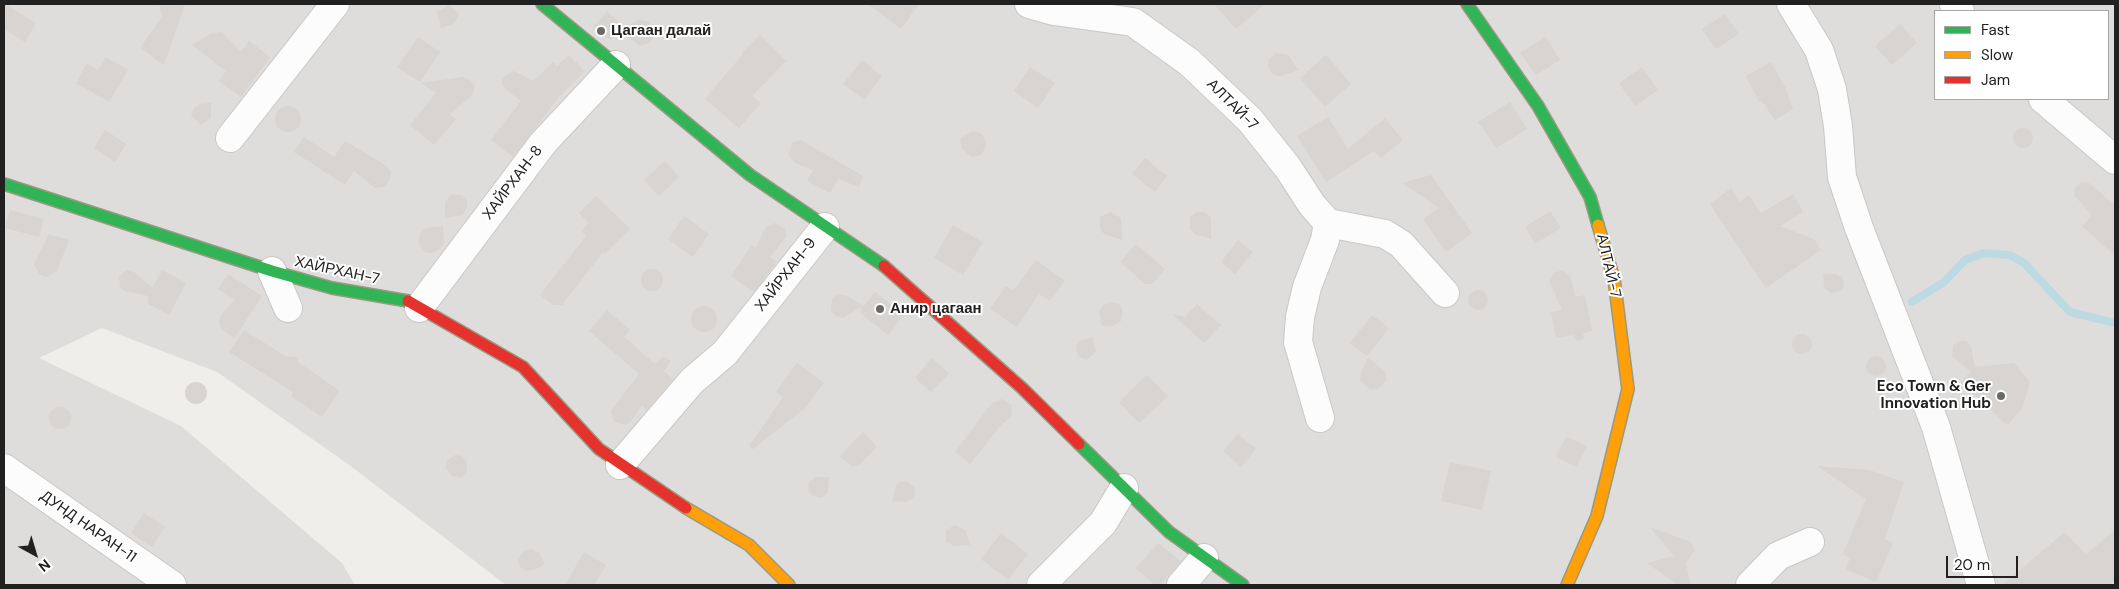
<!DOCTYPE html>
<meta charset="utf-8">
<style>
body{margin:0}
#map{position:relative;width:2119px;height:589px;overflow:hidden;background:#f0eeea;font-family:"DM Sans",sans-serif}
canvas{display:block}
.frame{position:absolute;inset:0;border:5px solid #212121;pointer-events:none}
.legend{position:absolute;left:1934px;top:10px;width:175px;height:90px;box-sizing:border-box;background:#fff;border:1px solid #a6a6a6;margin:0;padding:6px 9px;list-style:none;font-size:15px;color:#212121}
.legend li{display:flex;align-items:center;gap:10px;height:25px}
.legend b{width:25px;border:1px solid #a6a6a6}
.north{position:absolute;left:10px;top:529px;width:50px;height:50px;-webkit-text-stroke:4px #fff;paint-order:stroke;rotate:141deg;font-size:14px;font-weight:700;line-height:20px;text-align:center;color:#212121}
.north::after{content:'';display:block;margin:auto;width:18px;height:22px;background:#212121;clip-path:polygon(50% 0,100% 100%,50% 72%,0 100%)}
.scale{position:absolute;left:1946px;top:556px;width:72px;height:22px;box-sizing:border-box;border:2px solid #212121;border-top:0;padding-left:6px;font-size:15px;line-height:18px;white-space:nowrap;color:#212121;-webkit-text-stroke:4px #fff;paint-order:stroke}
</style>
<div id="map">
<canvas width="2119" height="589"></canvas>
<div class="frame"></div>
<ul class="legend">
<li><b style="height:6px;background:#30b455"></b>Fast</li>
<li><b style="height:6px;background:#ff9f0a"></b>Slow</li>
<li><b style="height:6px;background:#e5322d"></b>Jam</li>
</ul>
<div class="north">N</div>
<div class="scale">20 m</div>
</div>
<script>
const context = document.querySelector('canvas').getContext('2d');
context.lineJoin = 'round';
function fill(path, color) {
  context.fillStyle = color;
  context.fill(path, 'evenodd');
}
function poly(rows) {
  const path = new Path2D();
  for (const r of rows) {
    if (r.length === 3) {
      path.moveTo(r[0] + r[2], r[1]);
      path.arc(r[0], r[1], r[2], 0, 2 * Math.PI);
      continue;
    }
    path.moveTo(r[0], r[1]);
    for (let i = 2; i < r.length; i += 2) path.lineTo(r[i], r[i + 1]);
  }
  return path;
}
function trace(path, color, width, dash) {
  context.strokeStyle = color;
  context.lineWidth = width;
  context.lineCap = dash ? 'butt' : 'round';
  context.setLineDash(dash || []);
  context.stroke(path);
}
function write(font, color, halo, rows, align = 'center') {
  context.font = font + ' "DM Sans",sans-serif';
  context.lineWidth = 4;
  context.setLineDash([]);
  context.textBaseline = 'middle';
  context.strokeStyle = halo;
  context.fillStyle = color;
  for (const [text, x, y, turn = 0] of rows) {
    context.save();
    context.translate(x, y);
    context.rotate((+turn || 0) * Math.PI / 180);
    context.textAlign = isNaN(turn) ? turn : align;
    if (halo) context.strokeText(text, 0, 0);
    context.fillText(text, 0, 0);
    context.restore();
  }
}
const residential = poly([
 [4,4,2115,4,2115,585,506,585,352,467,217,372,102,328,39,358,181,426,342,563,355,585,4,585],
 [1935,11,2108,11,2108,99,1935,99]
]);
const stream = poly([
 [1912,302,1944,282,1965,260,1984,253,2010,255,2024,263,2070,312,2115,323]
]);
const building = poly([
 [4,4,36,23,25,42,4,29],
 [159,4,185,4,164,65,140,48,162,17],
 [868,4,919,4,901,29],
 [1214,4,1265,4,1236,29],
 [449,5,459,14,455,23,441,28,437,12],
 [607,11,623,26,622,28,639,20,647,21,653,27,653,39,647,44,640,46,619,31,610,40,594,26],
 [1725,14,1739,34,1716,49,1702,29],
 [1900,24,1917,43,1892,65,1875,46],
 [222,32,241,52,249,41,270,57,241,97,219,81,226,71,192,45,212,33],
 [760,35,786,61,752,96,761,103,739,128,705,99,743,54,742,53],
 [418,37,440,52,420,82,397,67],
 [1546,37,1560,60,1536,75,1520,53],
 [1276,53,1288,55,1298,70,1281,76,1274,75,1269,70,1268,61],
 [569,55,585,71,559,97,513,157,491,140,521,101,505,89,501,82,504,76,514,71,533,81,553,62,557,66],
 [1326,55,1351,84,1325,107,1300,78],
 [106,57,128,70,109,102,76,83,87,63,98,70],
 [862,60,882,76,864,100,843,84],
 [1771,62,1786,89,1793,109,1775,120,1762,101,1759,102,1746,76],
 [1030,67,1055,83,1038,108,1014,91],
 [1642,67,1658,90,1635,106,1619,83],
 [463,77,470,80,475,86,473,94,450,114,456,119,434,145,410,125,436,93,421,83],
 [1510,102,1527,129,1496,148,1478,122],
 [211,103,211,118,200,125,191,114,194,108,200,104],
 [288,119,13],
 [1328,117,1348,149,1385,118,1403,140,1381,158,1374,151,1326,182,1297,136],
 [2023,138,10],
 [105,130,126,144,115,162,94,148],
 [974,131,982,134,987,144,981,155,972,157,962,149,960,138],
 [304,137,334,157,345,141,387,166,391,173,389,181,384,187,375,188,354,171,345,185,294,152],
 [801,140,863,176,859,187,838,179,830,193,807,181,813,170,795,163,788,154,793,142],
 [1145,158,1167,176,1155,192,1132,174],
 [665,161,679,177,659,196,644,180],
 [1431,175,1472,233,1446,252,1423,219,1439,208,1402,183],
 [2081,182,2089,183,2115,205,2115,256,2082,226,2092,215,2074,195,2074,189],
 [1731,188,1740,202,1749,195,1761,213,1793,194,1803,212,1780,226,1814,239,1821,250,1766,288,1710,204],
 [451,194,462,195,467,201,467,208,462,215,445,218,445,203],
 [596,196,630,229,605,254,603,252,562,305,554,305,540,295,586,236,582,231,589,223,579,213],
 [10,210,44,219,39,237,5,228],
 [1550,211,1561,228,1535,244,1525,227],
 [1111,212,1121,218,1122,240,1104,234,1100,229,1100,217],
 [1197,212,1205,212,1211,218,1211,239,1195,234,1190,229,1190,217],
 [684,216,709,234,693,257,668,239],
 [775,223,785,229,786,237,770,257,777,262,754,292,731,276,752,245,756,248,765,228],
 [953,225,983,242,963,275,934,258],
 [443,226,444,242,440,249,432,253,424,252,418,241,420,233,427,228],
 [49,234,69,240,57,271,46,277,39,274,34,264],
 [1238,240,1253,252,1235,274,1221,262],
 [1136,244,1165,269,1152,284,1145,284,1120,262],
 [1036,260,1065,281,1050,301,1039,294,1017,327,990,309,1006,286,1013,291],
 [652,280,11],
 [127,270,134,272,152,288,162,270,186,283,169,315,148,304,148,296,125,291,120,287,119,277],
 [1562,271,1571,277,1575,297,1585,295,1592,331,1583,333,1584,339,1577,341,1574,335,1556,338,1551,312,1562,310,1549,281,1554,272],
 [228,274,262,296,234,339,221,328,219,322,221,315,235,300,218,289],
 [1823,274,1836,274,1842,277,1844,286,1841,291,1831,293,1824,288],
 [1478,300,10],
 [875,292,904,315,888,335,859,312,863,306,843,318,836,316,831,311,832,299,838,294,846,295,864,306],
 [1111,302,1120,304,1123,312,1121,321,1112,326,1102,326,1099,311,1104,305],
 [1197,304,1218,323,1222,324,1204,343,1172,314,1185,317],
 [704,319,13],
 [607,310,630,330,624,337,655,364,663,356,671,361,664,371,673,379,647,410,642,405,631,421,625,425,614,422,611,411,639,374,589,331],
 [1372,315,1389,328,1367,356,1350,343],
 [244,330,285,356,296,357,299,363,340,391,322,417,291,396,293,392,229,352],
 [1802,344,10],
 [1093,337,1096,352,1086,360,1078,356,1076,346,1082,340],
 [1959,341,1966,341,1971,346,1975,367,2014,363,2030,382,2022,409,2007,425,1961,382,1971,372,1952,356,1953,345],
 [1876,366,10],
 [932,358,949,374,931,392,915,378],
 [1368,358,1385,371,1386,380,1378,389,1370,390,1360,381,1361,372],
 [797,363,824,383,802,412,801,411,753,449,749,446,783,397,776,392],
 [1147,375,1168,396,1139,423,1119,402],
 [196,393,11],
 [1002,399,1012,405,1011,417,1002,424,970,464,955,452,991,404],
 [60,418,11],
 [863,432,877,447,858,466,851,466,840,456],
 [1238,434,1256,449,1241,467,1223,451],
 [1566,436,1587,446,1576,467,1556,457],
 [455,455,462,456,467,462,467,470,462,478,452,476,446,468,447,461],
 [1450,462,1491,471,1482,510,1441,501],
 [1817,466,1869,470,1904,482,1885,539,1893,543,1876,582,1846,569,1850,558,1843,554,1866,499],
 [816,477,829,477,828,492,821,498,813,496,808,491,809,482],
 [906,481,914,487,915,493,912,499,906,502,892,501,897,483],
 [144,513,165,527,152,547,131,533],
 [955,525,965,530,970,545,955,546,946,542,946,530],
 [1650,527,1691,542,1695,550,1686,563,1690,585,1678,585,1647,563,1674,556],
 [2115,529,2115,580,2109,585,2002,585,2065,532,2086,555],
 [1001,533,1028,554,1008,580,981,559],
 [1158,543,1181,561,1160,585,1155,585,1136,568],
 [532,549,539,553,545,564,534,570,526,571,520,567,518,559,525,550],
 [584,552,606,565,594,585,565,585]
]);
const street = poly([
 [1029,4,1054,11,1133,22,1189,62,1250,120,1288,168,1312,205,1328,223,1325,240,1307,287,1300,317,1298,342,1320,418],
 [1791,4,1819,50,1832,89,1838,126,1842,177,1859,228,1936,427,1981,585],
 [1954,4,1960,11],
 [2043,99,2115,160],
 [230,138,335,4],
 [1328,223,1385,234,1401,244,1445,293],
 [272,271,288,308],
 [419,308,543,143,616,65],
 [620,465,692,381,725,353,825,227],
 [4,468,172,585],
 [1041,585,1103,523,1124,488],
 [1181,585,1204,558],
 [1750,585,1778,556,1810,542]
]);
const fast = poly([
 [542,4,750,175,884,266],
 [1467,4,1538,106,1590,197,1598,225],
 [4,184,272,271,332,288,408,301],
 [1079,444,1169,532,1243,585]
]);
const slow = poly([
 [686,508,749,545,789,585],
 [1567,585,1597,516,1628,389,1614,279,1598,225]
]);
const jam = poly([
 [884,266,1022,388,1079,444],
 [408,301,523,367,599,449,686,508]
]);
const markers = [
 [601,31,5,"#696967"],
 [880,309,5,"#696967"],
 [2001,396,5,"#696967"]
];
const poiNames = [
 ["Цагаан далай",611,31],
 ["Анир цагаан",890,309],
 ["Eco Town & Ger",1991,387,"right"],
 ["Innovation Hub",1991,404,"right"]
];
const streetNames = [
 ["АЛТАЙ-7",1232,105,45],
 ["ХАЙРХАН-8",513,183,-53],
 ["АЛТАЙ-7",1608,266,77],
 ["ХАЙРХАН-7",337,271,12],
 ["ХАЙРХАН-9",786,275,-52],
 ["ДУНД НАРАН-11",88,527,35]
];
fill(residential, '#dfdddb');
trace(stream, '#bddae3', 8);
fill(building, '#d7d4d1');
trace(street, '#c8c8c6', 30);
trace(fast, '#989a81', 14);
trace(slow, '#989a81', 14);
trace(jam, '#989a81', 14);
trace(street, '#fdfcfc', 28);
trace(fast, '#30b455', 11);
trace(slow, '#ff9f0a', 11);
trace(jam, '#e5322d', 11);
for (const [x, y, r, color] of markers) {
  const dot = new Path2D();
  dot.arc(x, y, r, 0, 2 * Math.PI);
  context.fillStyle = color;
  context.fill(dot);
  trace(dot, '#fff', 2);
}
write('bold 15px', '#212121', '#fff', poiNames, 'left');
write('15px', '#212121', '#fff', streetNames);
</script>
